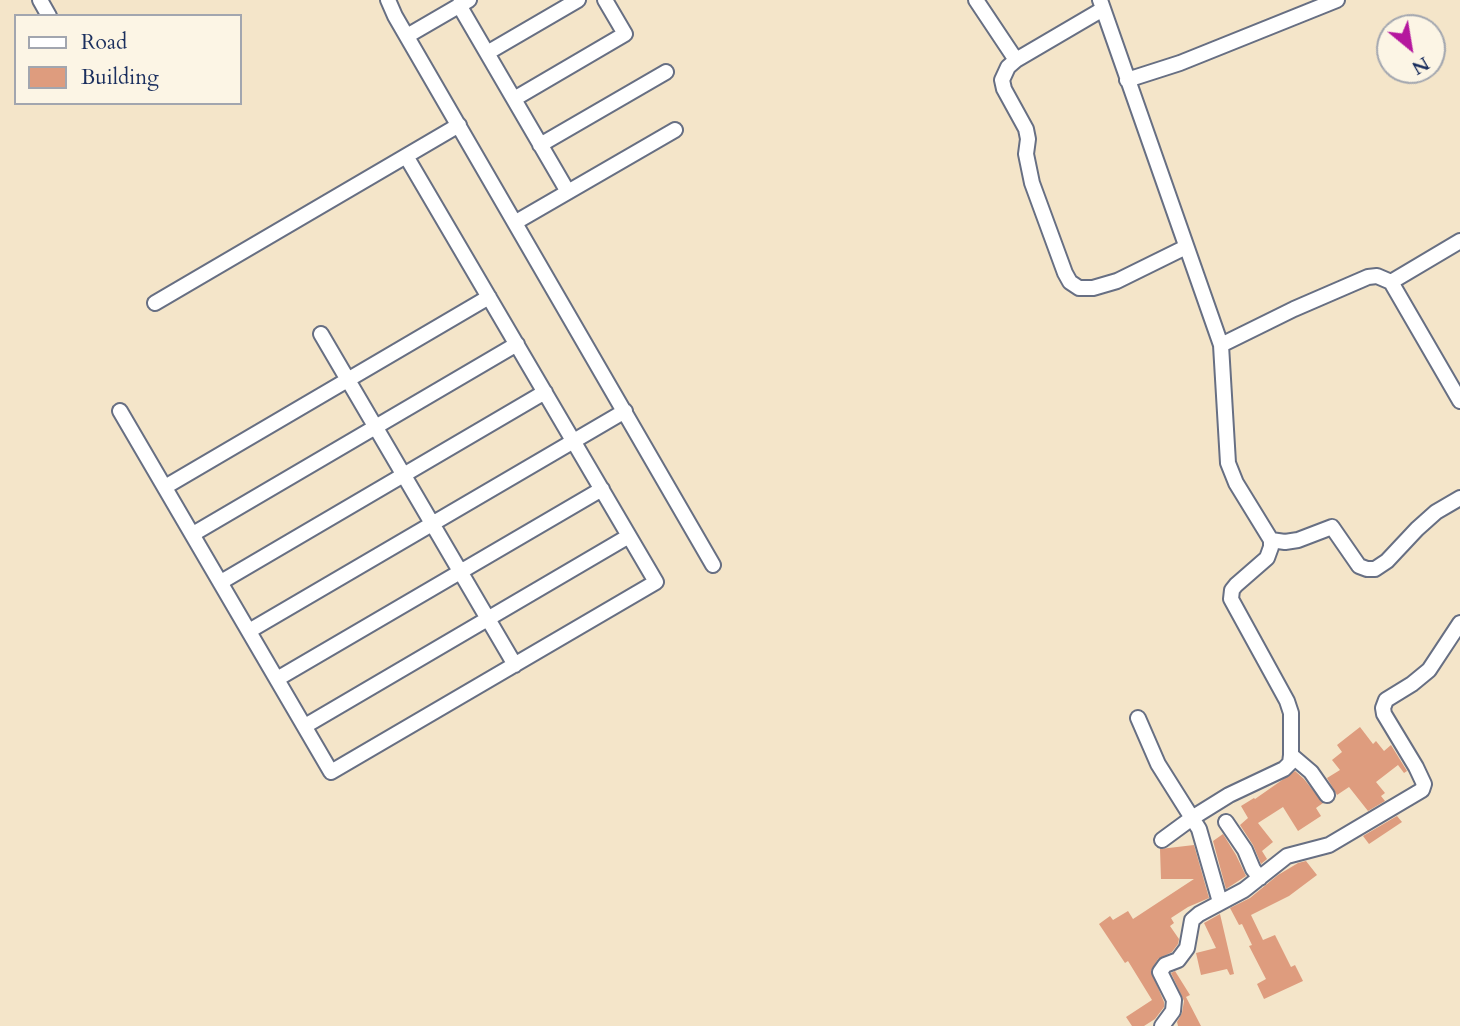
<!DOCTYPE html>
<style>
body{margin:0}
#map{position:relative;width:1460px;height:1026px;overflow:hidden;background:#f4e5c9;font-family:Cardo,serif}
canvas{display:block}
.legend{position:absolute;left:14px;top:14px;width:228px;height:91px;box-sizing:border-box;background:#fcf5e5;border:2px solid #a2a6af;margin:0;padding:9px 12px;list-style:none;font-size:21px;color:#1b2f5e}
.legend li{display:flex;align-items:center;gap:14px;height:35px}
.legend b{width:35px;border:2px solid #a2a6af}
.north{position:absolute;left:1376px;top:14px;width:70px;height:70px;box-sizing:border-box;background:#fcf5e5;border:2px solid #a2a6af;border-radius:50%;rotate:150deg;font-size:19px;font-weight:700;line-height:28px;text-align:center;color:#1b2f5e}
.north::after{content:'';display:block;margin:auto;width:24px;height:32px;background:#b5179e;clip-path:polygon(50% 0,100% 100%,50% 72%,0 100%)}
</style>
<div id="map">
<canvas width="1460" height="1026"></canvas>
<ul class="legend">
<li><b style="height:9px;background:#fff"></b>Road</li>
<li><b style="height:19px;background:#de9c7e"></b>Building</li>
</ul>
<div class="north">N</div>
</div>
<script>
const context = document.querySelector('canvas').getContext('2d');
context.lineJoin = 'round';
function fill(path, color) {
  context.fillStyle = color;
  context.fill(path, 'evenodd');
}
function poly(rows) {
  const path = new Path2D();
  for (const r of rows) {
    path.moveTo(r[0], r[1]);
    for (let i = 2; i < r.length; i += 2) path.lineTo(r[i], r[i + 1]);
  }
  return path;
}
function trace(path, color, width, dash) {
  context.strokeStyle = color;
  context.lineWidth = width;
  context.lineCap = dash ? 'butt' : 'round';
  context.setLineDash(dash || []);
  context.stroke(path);
}
const building = poly([
 [1360,727,1373,744,1376,741,1384,751,1391,745,1407,771,1404,773,1398,765,1376,782,1385,793,1381,796,1385,801,1368,811,1349,787,1337,795,1327,778,1340,770,1332,760,1342,752,1337,745],
 [1295,771,1304,779,1323,803,1316,808,1321,816,1298,831,1283,807,1258,823,1273,842,1262,851,1267,859,1261,864,1253,845,1240,825,1248,818,1241,806,1254,798,1255,799],
 [1397,816,1402,822,1369,844,1363,836],
 [1223,834,1236,855,1246,876,1226,889,1213,841],
 [1194,845,1209,898,1188,907,1171,918,1174,923,1170,926,1179,939,1178,944,1172,952,1158,959,1151,971,1164,1002,1164,1007,1155,1019,1144,1026,1132,1026,1126,1017,1152,1000,1128,961,1125,963,1099,924,1110,916,1113,920,1128,911,1133,919,1194,879,1161,879,1160,849],
 [1306,861,1317,875,1289,896,1251,915,1263,940,1275,935,1291,967,1295,965,1303,981,1264,999,1257,984,1266,979,1249,946,1252,945,1242,924,1239,925,1230,908,1250,898,1278,875,1298,863],
 [1220,914,1234,974,1230,975,1227,969,1201,975,1196,953,1216,948,1204,923],
 [1175,971,1190,995,1186,997,1201,1026,1178,1026,1177,1022,1182,1013,1184,1001,1171,973]
]);
const minor = poly([
 [40,0,49,16],
 [388,0,395,16,713,565],
 [976,0,1016,60],
 [1100,0,1221,345,1228,463,1236,483,1271,540,1271,547,1267,558,1236,585,1232,590,1231,599,1287,701,1291,713,1291,755,1290,763,1284,769,1229,795,1192,818,1199,829,1220,902],
 [459,5,568,192],
 [1103,9,1016,60,1008,67,1002,80,1004,89,1026,129,1028,139,1026,154,1032,183,1065,273,1070,282,1079,288,1093,288,1117,281,1186,247],
 [407,36,469,0],
 [487,53,578,0],
 [1127,80,1180,63,1337,0],
 [514,99,625,34,605,0],
 [540,145,666,72],
 [516,222,675,130],
 [1391,282,1460,241],
 [155,303,459,125],
 [321,334,515,665],
 [1221,345,1294,309,1368,277,1377,276,1391,282,1460,401],
 [120,411,331,772,656,582,406,156],
 [165,487,489,297],
 [193,534,517,344],
 [1271,540,1285,542,1298,540,1332,527,1359,566,1367,569,1375,569,1387,561,1417,529,1436,512,1460,498],
 [221,582,545,392],
 [249,631,625,411],
 [277,679,602,489],
 [1138,718,1158,764,1192,818,1162,840],
 [305,726,629,536],
 [1291,755,1311,772,1327,795],
 [1226,822,1245,850,1253,869,1260,878],
 [1162,1026,1173,1011,1174,1000,1160,972,1165,965,1178,960,1187,948,1192,920,1199,914,1244,890,1287,856,1329,845,1422,790,1424,784,1416,767,1384,714,1383,708,1386,700,1412,684,1429,670,1460,623]
]);
fill(building, '#de9c7e');
trace(minor, '#676f83', 18);
trace(minor, '#fff', 14);
</script>
